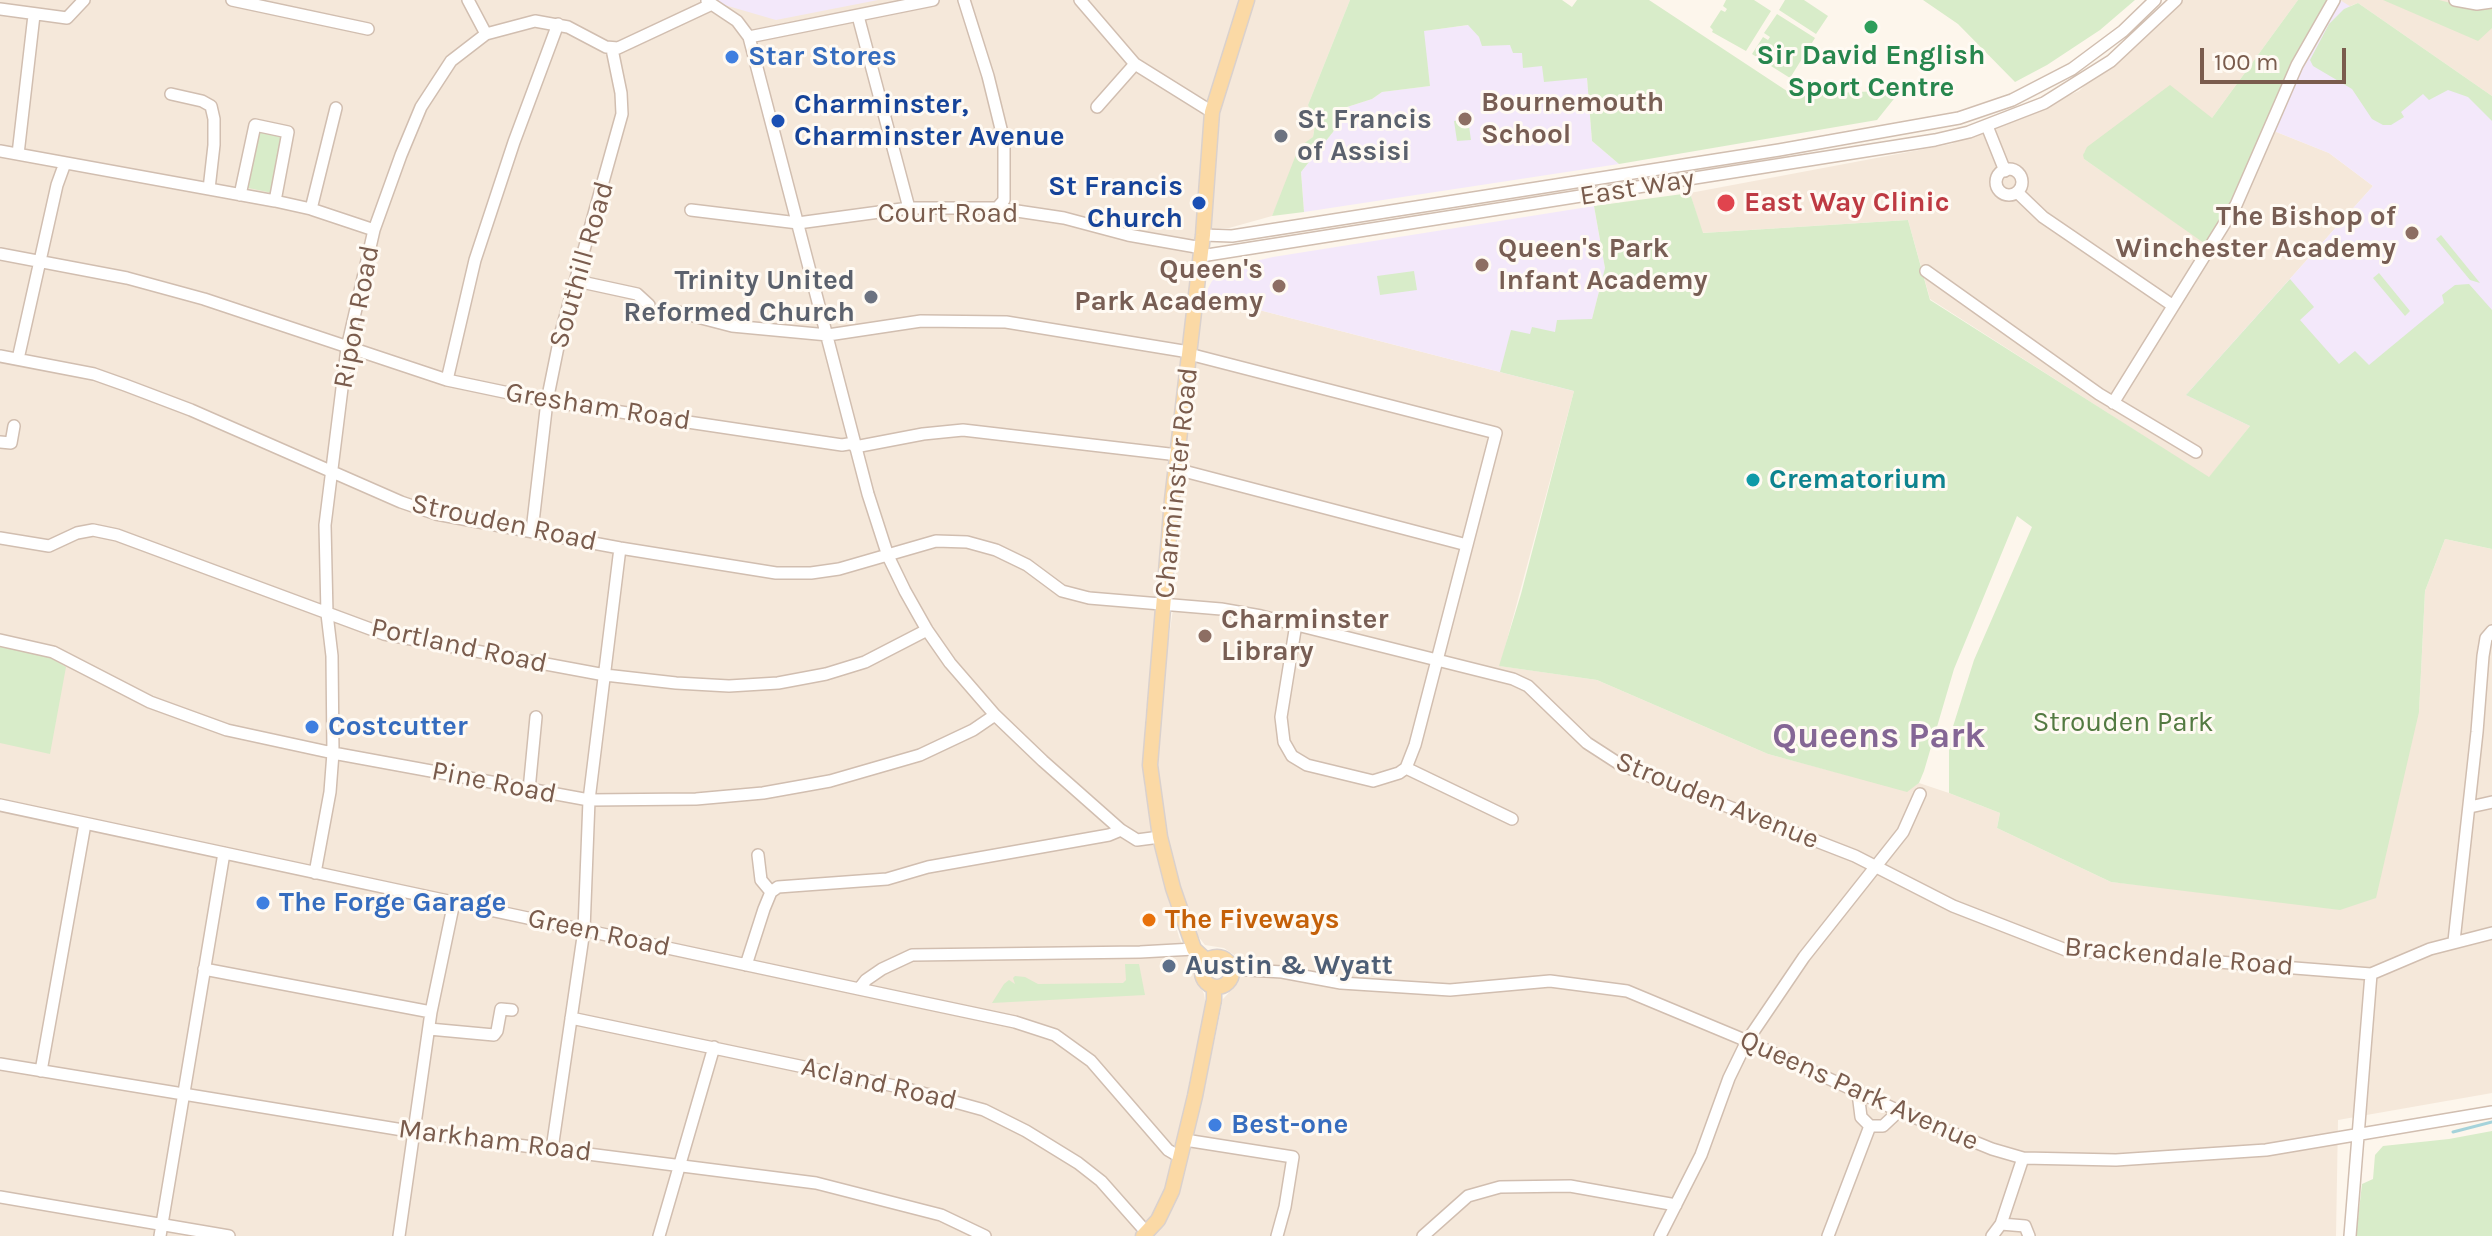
<!DOCTYPE html>
<style>
body{margin:0}
#map{position:relative;width:2492px;height:1236px;overflow:hidden;background:#fdf6ec;font-family:Karla,sans-serif}
canvas{display:block}
.scale{position:absolute;left:2200px;top:48px;width:146px;height:36px;box-sizing:border-box;border:4px solid #7a5c4d;border-top:0;padding-left:10px;font-size:24px;line-height:28px;white-space:nowrap;color:#7a5c4d;-webkit-text-stroke:6px #fffaf3;paint-order:stroke}
</style>
<div id="map">
<canvas width="2492" height="1236"></canvas>
<div class="scale">100 m</div>
</div>
<script>
const context = document.querySelector('canvas').getContext('2d');
context.lineJoin = 'round';
function fill(path, color) {
  context.fillStyle = color;
  context.fill(path, 'evenodd');
}
function poly(rows) {
  const path = new Path2D();
  for (const r of rows) {
    if (r.length === 3) {
      path.moveTo(r[0] + r[2], r[1]);
      path.arc(r[0], r[1], r[2], 0, 2 * Math.PI);
      continue;
    }
    path.moveTo(r[0], r[1]);
    for (let i = 2; i < r.length; i += 2) path.lineTo(r[i], r[i + 1]);
  }
  return path;
}
function trace(path, color, width, dash) {
  context.strokeStyle = color;
  context.lineWidth = width;
  context.lineCap = dash ? 'butt' : 'round';
  context.setLineDash(dash || []);
  context.stroke(path);
}
function write(font, color, halo, rows, align = 'center') {
  context.font = font + ' Karla,sans-serif';
  context.lineWidth = 6;
  context.setLineDash([]);
  context.textBaseline = 'middle';
  context.strokeStyle = halo;
  context.fillStyle = color;
  for (const [text, x, y, turn = 0] of rows) {
    context.save();
    context.translate(x, y);
    context.rotate((+turn || 0) * Math.PI / 180);
    context.textAlign = isNaN(turn) ? turn : align;
    if (halo) context.strokeText(text, 0, 0);
    context.fillText(text, 0, 0);
    context.restore();
  }
}
const residential = poly([
 [0,0,1350,0,1308,105,1315,125,1313,137,1286,185,1272,216,1229,228,1195,229,1191,334,1145,721,1144,784,1160,870,1179,937,1204,994,1206,1006,1189,1083,1181,1151,1205,1087,1223,999,1237,984,1241,971,1237,957,1224,948,1205,945,1197,935,1168,847,1156,771,1160,699,1174,602,1190,351,1203,298,1263,311,1574,391,1500,666,1597,680,1768,754,1907,791,1919,783,1949,793,2000,813,1997,828,2111,882,2223,894,2419,712,2425,591,2445,539,2492,549,2492,1093,2338,1120,2336,1236,0,1236],
 [2169,0,2298,0,2212,118,2084,152,2084,159,2211,247,2269,129,2329,153,2373,186,2187,394,2250,426,2209,478,1930,299,1908,220,1702,233,1690,193,1951,144,2079,91],
 [2339,0,2492,0,2492,96,2358,3,2348,7]
]);
const education = poly([
 [718,0,878,0,776,20,721,4],
 [2334,0,2340,0,2364,15,2492,107,2492,505,2250,426,2186,395,2373,186,2329,153,2269,129],
 [1469,25,1479,37,1510,45,1542,66,1587,78,1592,141,1619,164,1304,212,1301,172,1333,132,1347,107,1372,99,1382,92,1430,86,1423,31],
 [1594,206,1605,268,1574,391,1263,311,1203,298,1212,281,1225,268,1273,257]
]);
const green = poly([
 [1350,0,1562,0,1572,7,1577,0,1649,0,1793,95,1901,90,1877,120,1619,164,1592,141,1587,78,1544,82,1542,66,1523,68,1522,53,1513,53,1510,45,1482,46,1479,37,1468,25,1424,31,1430,86,1382,92,1372,99,1347,107,1333,132,1301,172,1304,212,1272,216,1299,147,1313,137,1315,125,1308,105],
 [1726,0,1754,0,1771,11,1746,51,1712,32,1713,30,1710,27,1721,10,1725,12,1727,9,1723,6],
 [1785,0,1804,0,1828,16,1816,34,1779,10],
 [1923,0,2135,0,2100,30,2047,65,2015,82,1958,24],
 [2298,0,2334,0,2211,248,2084,159,2083,155,2087,147,2170,85,2212,118],
 [2383,0,2439,0,2478,10,2492,9,2492,28,2478,41],
 [2358,3,2492,96,2492,121,2468,97,2448,90,2429,100,2423,94,2401,112,2404,117,2391,125,2383,125,2372,119,2352,89,2313,66,2310,60,2329,24,2344,9],
 [1777,14,1815,38,1790,78,1752,54,1763,37,1768,40,1770,37,1764,33],
 [1468,119,1471,140,1457,141,1454,121],
 [258,131,284,136,272,193,244,187],
 [1690,193,1703,233,1908,220,1930,300,2209,477,2250,426,2186,395,2290,279,2314,307,2300,320,2339,364,2355,351,2369,365,2444,303,2442,295,2455,285,2469,284,2492,310,2492,549,2445,539,2425,591,2419,712,2376,898,2340,910,2111,882,1997,828,2000,813,1949,793,1949,739,1974,660,2032,527,2017,516,1954,669,1924,771,1919,783,1907,792,1768,754,1597,680,1499,666,1521,594,1574,391,1500,372,1511,330,1530,334,1532,327,1555,332,1557,320,1592,319,1605,268,1594,206],
 [2441,235,2480,283,2470,280,2436,239],
 [1414,271,1417,290,1380,295,1377,276],
 [2379,273,2410,311,2405,316,2373,278],
 [0,646,51,658,66,667,50,754,0,743],
 [1125,964,1139,964,1145,995,992,1003,1004,984,1009,980,1015,984,1013,978,1015,976,1025,977,1038,984,1123,983,1126,980],
 [2492,1131,2492,1236,2356,1236,2362,1184,2373,1179,2375,1155,2383,1146,2449,1139]
]);
const stream = poly([
 [2453,1132,2492,1122]
]);
const minor = poly([
 [232,0,368,29],
 [468,0,486,34],
 [964,0,988,76,1004,141,1004,200,997,208],
 [1080,0,1135,64,1212,112],
 [2455,0,2477,4,2492,2],
 [707,1,737,21,749,37,868,494,888,556,905,591,927,630,950,663,995,715,1043,761,1121,830,1137,840,1160,837],
 [0,9,67,18,84,0],
 [858,16,909,208],
 [749,37,933,0],
 [171,94,202,101,211,106,214,119,214,145,209,189],
 [1097,107,1135,64],
 [1987,126,2005,171],
 [0,151,275,201,311,209,374,230],
 [18,154,34,15],
 [2009,182,13],
 [2018,193,2043,217,2172,305],
 [240,195,255,125,288,132,275,201],
 [311,209,336,108],
 [691,210,798,223,909,208,997,208,1064,218,1128,235,1202,248],
 [1203,235,1232,236,1779,150,1959,118,2012,100,2072,69,2123,31,2155,0],
 [0,254,127,278,204,299,447,380,547,401,842,445,854,443],
 [1201,256,1935,140,1969,132,2044,103,2111,61,2176,0],
 [1926,271,2099,394,2196,452],
 [577,281,637,294,649,305],
 [678,312,732,326,828,335,921,321,1006,322,1189,352],
 [1189,354,1496,433,1415,745,1406,768,1399,773,1373,781,1307,765,1292,756,1284,742,1281,717,1296,624],
 [0,356,94,374,125,385,191,410,401,502,436,514,620,548,776,573,811,573,839,569,936,541,967,542,996,550,1027,565,1062,591,1089,598,1221,609,1261,616,1513,679,1528,686,1587,743,1621,765,1855,856,1953,906,2066,950,2371,974,2430,949,2492,933],
 [18,359,57,185,65,163],
 [447,380,475,260,514,142,558,24],
 [2113,403,2236,205,2297,65,2334,0],
 [0,442,11,443,14,426],
 [855,447,923,434,963,430,1178,455],
 [1176,469,1467,545],
 [532,531,547,401,561,332,622,114,621,93,612,49],
 [0,538,49,546,77,533,93,530,117,535,384,634,605,675,676,683,729,686,778,683,826,674,865,662,927,630],
 [0,640,53,652,150,702,227,730,333,753,589,800,696,799,763,793,830,781,920,755,973,730,995,715],
 [1406,768,1512,819],
 [529,790,536,717],
 [0,805,859,989,866,980,882,969,912,955,1140,952,1194,949],
 [2470,807,2492,802],
 [758,855,761,880,771,892],
 [315,873,330,792,333,753,332,656,327,614,325,525,347,348,374,230,401,155,421,107,451,61,486,34,535,21,568,27,606,47,618,48,710,5],
 [2454,941,2477,732,2483,656,2486,638,2492,631],
 [746,965,764,909,771,892,778,887,887,879,928,867,1109,835,1121,830],
 [204,969,431,1012],
 [1232,969,1282,972,1341,983,1450,990,1550,981,1627,991,1747,1041,1899,1111,1992,1149,2023,1158,2116,1160,2266,1150,2492,1112],
 [859,989,1015,1022,1055,1035,1091,1061,1168,1150,1180,1157],
 [571,1018,904,1088,984,1110,1026,1131,1078,1163,1101,1181,1147,1233],
 [429,1029,494,1035,497,1031,501,1009,512,1010],
 [0,1064,415,1132,816,1183,941,1215,985,1236],
 [41,1071,85,824],
 [1858,1093,1861,1117,1870,1126,1883,1126,1899,1111],
 [1185,1140,1293,1157,1285,1207,1277,1236],
 [552,1149,584,930,589,800,620,548],
 [0,1197,229,1236],
 [2001,1224,2025,1226,2029,1236],
 [160,1236,224,853],
 [399,1236,431,1012,454,902],
 [659,1236,714,1047],
 [1423,1236,1468,1196,1500,1187,1570,1186,1676,1205],
 [1660,1236,1701,1155,1729,1078,1747,1041,1804,957,1903,832,1920,794],
 [1828,1236,1870,1126],
 [1992,1236,2001,1224,2023,1158],
 [2350,1236,2371,974]
]);
const major = poly([
 [1217,972,15],
 [1207,961,1194,949,1173,888,1160,837,1150,765,1172,500,1203,235,1212,112,1247,0],
 [1143,1236,1158,1220,1172,1191,1195,1096,1214,1000,1214,987]
]);
const markers = [
 [1871,27,8,"#2e9e5b"],
 [732,57,8,"#3f7fe0"],
 [1465,119,8,"#8d6e63"],
 [778,121,8,"#1a4fb4"],
 [1281,136,8,"#6b7280"],
 [1199,203,8,"#1a4fb4"],
 [1726,203,10,"#e0444e"],
 [2412,233,8,"#8d6e63"],
 [1482,265,8,"#8d6e63"],
 [1279,286,8,"#8d6e63"],
 [871,297,8,"#6b7280"],
 [1753,480,8,"#0f9aa8"],
 [1205,636,8,"#8d6e63"],
 [312,727,8,"#3f7fe0"],
 [263,903,8,"#3f7fe0"],
 [1149,920,8,"#e8710a"],
 [1169,966,8,"#5c6f8a"],
 [1215,1125,8,"#3f7fe0"]
];
const leisureNames = [
 ["Sir David English",1871,56],
 ["Sport Centre",1871,88]
];
const shopNames = [
 ["Star Stores",748,57],
 ["Costcutter",328,727],
 ["The Forge Garage",279,903],
 ["Best-one",1231,1125]
];
const educationNames = [
 ["Bournemouth",1481,103],
 ["School",1481,135],
 ["The Bishop of",2396,217,"right"],
 ["Winchester Academy",2396,249,"right"],
 ["Queen's Park",1498,249],
 ["Infant Academy",1498,281],
 ["Queen's",1263,270,"right"],
 ["Park Academy",1263,302,"right"],
 ["Charminster",1221,620],
 ["Library",1221,652]
];
const transitNames = [
 ["Charminster,",794,105],
 ["Charminster Avenue",794,137],
 ["St Francis",1183,187,"right"],
 ["Church",1183,219,"right"]
];
const worshipNames = [
 ["St Francis",1297,120],
 ["of Assisi",1297,152],
 ["Trinity United",855,281,"right"],
 ["Reformed Church",855,313,"right"]
];
const streetNames = [
 ["East Way",1637,188,-9],
 ["Court Road",948,214],
 ["Southill Road",582,265,-74],
 ["Ripon Road",357,317,-79],
 ["Gresham Road",598,407,9],
 ["Charminster Road",1177,483,-84],
 ["Strouden Road",504,523,12],
 ["Portland Road",459,646,12],
 ["Pine Road",494,783,11],
 ["Strouden Avenue",1717,801,22],
 ["Green Road",599,933,12],
 ["Brackendale Road",2179,957,5],
 ["Acland Road",879,1084,13],
 ["Queens Park Avenue",1859,1091,24],
 ["Markham Road",495,1141,7]
];
const healthNames = [
 ["East Way Clinic",1744,203]
];
const cultureNames = [
 ["Crematorium",1769,480]
];
const parkNames = [
 ["Strouden Park",2123,723]
];
const foodNames = [
 ["The Fiveways",1165,920]
];
const serviceNames = [
 ["Austin & Wyatt",1185,966]
];
const districtNames = [
 ["Queens Park",1879,737]
];
fill(residential, '#f5e8da');
fill(education, '#f3e8fa');
fill(green, '#d8ecc9');
trace(stream, '#a5d3da', 3);
trace(minor, '#d1beb0', 14);
trace(major, '#dad1cd', 17);
trace(minor, '#fff', 11);
trace(major, '#fbd9a5', 14);
for (const [x, y, r, color] of markers) {
  const dot = new Path2D();
  dot.arc(x, y, r, 0, 2 * Math.PI);
  context.fillStyle = color;
  context.fill(dot);
  trace(dot, '#fffaf3', 3);
}
write('bold 28px', '#27864d', '#fffaf3', leisureNames);
write('bold 28px', '#366cbe', '#fffaf3', shopNames, 'left');
write('bold 28px', '#785e54', '#fffaf3', educationNames, 'left');
write('bold 28px', '#164399', '#fffaf3', transitNames, 'left');
write('bold 28px', '#5b616d', '#fffaf3', worshipNames, 'left');
write('28px', '#7a5c4d', '#fffaf3', streetNames);
write('bold 28px', '#be3a42', '#fffaf3', healthNames, 'left');
write('bold 28px', '#0d838f', '#fffaf3', cultureNames, 'left');
write('28px', '#537a41', '#fffaf3', parkNames);
write('bold 28px', '#c56008', '#fffaf3', foodNames, 'left');
write('bold 28px', '#4e5e75', '#fffaf3', serviceNames, 'left');
write('bold 36px', '#846695', '#fffaf3', districtNames);
</script>
